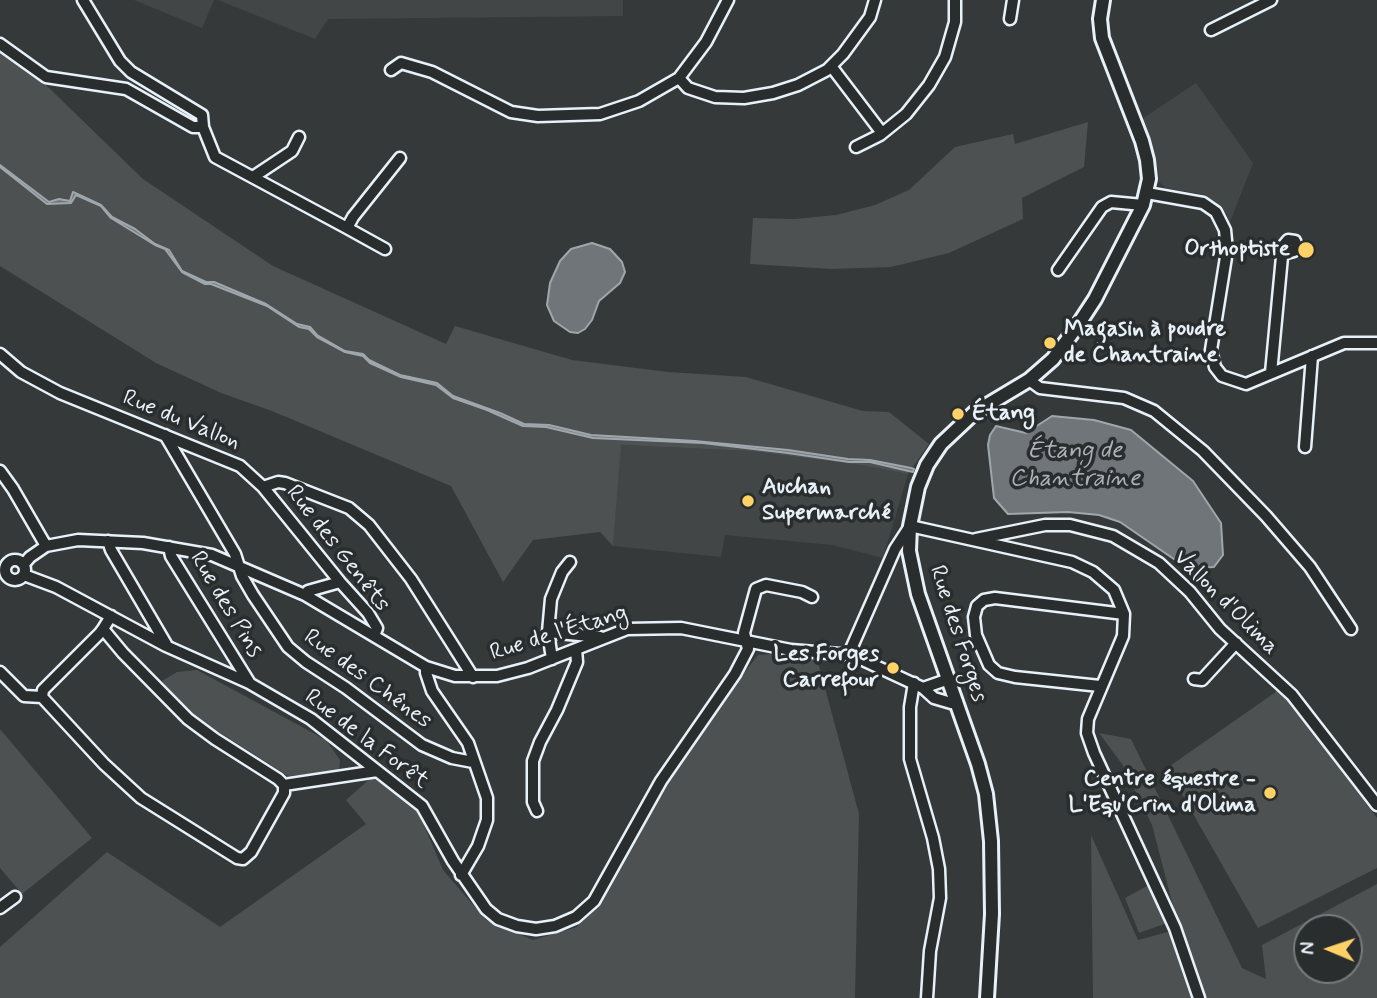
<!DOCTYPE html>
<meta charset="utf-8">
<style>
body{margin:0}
#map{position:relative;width:1377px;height:998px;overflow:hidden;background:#35393a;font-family:Mynerve,sans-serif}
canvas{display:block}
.north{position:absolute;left:1293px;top:914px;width:70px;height:70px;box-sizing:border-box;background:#2a2d2e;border:2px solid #767b7f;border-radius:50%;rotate:272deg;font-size:19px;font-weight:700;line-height:28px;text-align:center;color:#e8f1f8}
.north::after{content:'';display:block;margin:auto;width:24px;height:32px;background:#ffd166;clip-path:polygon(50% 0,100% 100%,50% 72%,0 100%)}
</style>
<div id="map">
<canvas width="1377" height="998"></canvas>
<div class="north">N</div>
</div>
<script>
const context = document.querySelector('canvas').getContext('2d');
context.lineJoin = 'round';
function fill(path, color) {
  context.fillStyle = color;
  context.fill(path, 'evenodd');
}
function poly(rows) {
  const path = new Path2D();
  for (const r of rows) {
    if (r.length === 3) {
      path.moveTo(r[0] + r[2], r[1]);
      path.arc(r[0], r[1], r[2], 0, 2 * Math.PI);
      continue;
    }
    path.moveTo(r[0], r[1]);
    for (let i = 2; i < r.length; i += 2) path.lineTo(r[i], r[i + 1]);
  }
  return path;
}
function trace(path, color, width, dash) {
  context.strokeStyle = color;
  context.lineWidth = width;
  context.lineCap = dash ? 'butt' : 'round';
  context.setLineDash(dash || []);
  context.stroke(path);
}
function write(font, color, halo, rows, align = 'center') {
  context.font = font + ' Mynerve,sans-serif';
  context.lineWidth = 7;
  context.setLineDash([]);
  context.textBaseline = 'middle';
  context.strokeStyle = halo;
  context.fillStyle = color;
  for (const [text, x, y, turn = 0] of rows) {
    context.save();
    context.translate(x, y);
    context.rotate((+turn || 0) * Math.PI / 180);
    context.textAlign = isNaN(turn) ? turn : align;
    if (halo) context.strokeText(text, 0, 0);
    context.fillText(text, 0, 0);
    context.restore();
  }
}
const built = poly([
 [134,0,214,0,202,28],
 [218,0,623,0,623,16,328,19,315,39],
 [1196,83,1253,163,1230,222,1226,213,1216,203,1200,194,1166,188,1159,182,1156,159,1142,119],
 [620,445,751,451,867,466,908,474,883,558,832,545,725,535,721,557,613,546]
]);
const green = poly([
 [0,49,48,87,143,179,273,266,446,344,455,326,572,360,668,372,746,377,863,411,889,412,929,444,908,474,867,466,751,451,621,445,613,546,600,532,533,540,503,582,451,486,272,411,221,393,156,363,0,266],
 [1088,122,1084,167,1022,198,1023,219,949,253,891,267,832,269,750,264,753,218,795,219,836,215,875,205,909,190,955,147,1013,134,1015,144],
 [815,651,859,814,855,998,0,998,0,947,107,852,220,927,366,824,346,800,372,777,417,809,443,870,486,920,533,940,577,927,670,769,758,655],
 [197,670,326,740,340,760,339,772,288,776,192,715,172,697,162,681,177,672],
 [1280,689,1377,818,1377,868,1258,928,1167,768],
 [0,729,92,838,22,894,0,868],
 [1099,733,1131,739,1242,968,1266,979,1262,945,1377,884,1377,998,1093,998,1091,835,1138,940,1179,929,1152,825,1122,764],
 [1307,928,1349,928,1349,970,1307,970],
 [1149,885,1167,923,1139,933,1125,898]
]);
const water = poly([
 [0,165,49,202,59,199,70,201,73,192,101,205,112,217,135,229,155,244,169,250,182,271,206,282,214,282,266,304,297,324,310,327,317,335,345,351,363,354,369,360,400,375,437,383,453,396,500,413,524,424,549,425,591,435,695,441,788,450,848,459,870,460,911,468,914,469,913,472,870,462,849,462,788,453,703,443,593,438,546,427,523,426,487,410,453,398,436,385,401,377,370,363,363,356,345,352,317,337,309,329,299,327,267,306,211,284,205,284,182,272,165,249,155,245,111,218,101,206,76,195,71,203,47,204,0,167,0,165],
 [592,243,610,249,622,262,625,272,620,283,599,301,592,320,585,329,578,333,570,332,554,321,547,305,550,283,560,261,571,249,592,243],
 [1052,416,1094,420,1131,430,1193,481,1221,523,1223,555,1214,567,1200,568,1184,566,1120,522,1099,515,1068,512,1008,514,994,498,988,445,990,435,996,426,1026,433,1052,416]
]);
const minor = poly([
 [83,0,120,61,131,72,202,115,203,127,215,157,347,228],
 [1010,19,1013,0],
 [1211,30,1271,0],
 [0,44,46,77,126,89,193,127,203,127],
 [831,66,882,133],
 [391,70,401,63,432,72,511,112,538,116,600,114,639,101,679,78,706,42,728,0],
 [679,78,688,88,715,97,744,98,773,93,798,85,827,70,843,54,870,17,875,0],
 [856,147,880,135,906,114,929,85,945,57,955,22,955,0],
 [253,177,292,151,299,137],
 [1147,193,1203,203,1216,212,1225,230,1227,251,1211,350,1215,367,1222,376,1246,384,1344,343,1377,343],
 [385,249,347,228,353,217,400,158],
 [1058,270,1102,207,1111,202,1143,205],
 [0,354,21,372,60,393,240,466,263,487,278,482,285,483,349,508,369,525,411,579,473,677],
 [1271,373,1283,246,1288,240,1295,241,1297,246,1294,251,1283,254],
 [1029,380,1040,388,1124,398,1154,411,1203,451,1266,516,1310,567,1351,629],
 [165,435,235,554,242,576,253,595,288,647,306,662,346,688,422,745,452,758,473,762],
 [1305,447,1312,356],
 [0,471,13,489,46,546],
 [263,487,340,582,368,613,377,628,374,636],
 [976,539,1045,525,1070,525,1113,536,1159,563,1190,592,1220,629,1292,695,1377,805],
 [108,541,111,550,166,644],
 [169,547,171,556,249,682],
 [15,570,10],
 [24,564,30,557,46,546,78,540,143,543,212,555,305,595,426,667,455,676,497,676,528,668,627,629,681,628,791,650,852,655,923,688,934,698,951,703,957,702],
 [24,575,56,587,166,646,249,683,311,719,422,806,453,861,486,909,498,919,517,926,536,929,555,926,576,917,594,901,661,781,735,674,748,649,744,633,756,589,766,585,802,592,812,597],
 [305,595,308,591,340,582],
 [103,629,123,653,188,719,215,739,278,779,284,785,284,793,251,852,243,859,237,858,141,798,104,764,42,697,43,690,100,633,103,629,111,616],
 [548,632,600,637],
 [852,655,851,649,895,549,910,526,1072,562,1093,572,1114,590,1124,614,1123,636,1088,719,1087,733,1094,753,1175,928,1199,998],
 [552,659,548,632,551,599,562,572,570,562],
 [426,667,426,673,432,691,468,743,487,798,487,820,478,846,461,875],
 [0,672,24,696,42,697],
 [1194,679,1202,680,1236,643],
 [914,683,910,707,910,759,933,838,939,869,940,898,930,951,927,998],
 [1100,686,1015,677,998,673,989,665,976,635,974,617,977,606,984,600,995,598,1124,614],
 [923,688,949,679],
 [284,785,377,771],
 [537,811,533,802,533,761,540,742,557,710,577,662,576,649],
 [0,908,15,897]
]);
const major = poly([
 [987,998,992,914,991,841,986,794,978,764,918,594,909,551,910,526,918,487,927,465,941,444,974,413,1029,380,1053,359,1076,328,1095,299,1143,205,1149,179,1147,160,1142,141,1102,38,1100,19,1103,0]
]);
const markers = [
 [1306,250,9,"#ffd166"],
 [1050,343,7,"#ffd166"],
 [958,414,7,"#ffd166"],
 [748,501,7,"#ffd166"],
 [893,668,7,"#ffd166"],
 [1270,793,7,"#ffd166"]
];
const poiNames = [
 ["Orthoptiste",1290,250],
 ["Magasin à poudre",1064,330,"left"],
 ["de Chantraine",1064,356,"left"],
 ["Étang",972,414,"left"],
 ["Auchan",762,488,"left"],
 ["Supermarché",762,514,"left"],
 ["Les Forges",879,655],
 ["Carrefour",879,681],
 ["Centre équestre -",1256,780],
 ["L'Equ'Crin d'Olima",1256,806]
];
const streetNames = [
 ["Rue du Vallon",181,421,22],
 ["Rue des Genêts",337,549,52],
 ["Vallon d'Olima",1225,603,45],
 ["Rue des Pins",225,605,59],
 ["Rue de l'Étang",559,634,-17],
 ["Rue des Forges",957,634,72],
 ["Rue des Chênes",367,680,36],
 ["Rue de la Forêt",366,740,37]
];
const waterNames = [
 ["Étang de",1075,452],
 ["Chantraine",1075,480]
];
fill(built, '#424647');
fill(green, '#4d5152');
fill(water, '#707579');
trace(water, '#a0a7ac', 2);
trace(minor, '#e8f1f8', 15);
trace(major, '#e8f1f8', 18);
trace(minor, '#2a2d2e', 10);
trace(major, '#2a2d2e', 12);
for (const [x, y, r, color] of markers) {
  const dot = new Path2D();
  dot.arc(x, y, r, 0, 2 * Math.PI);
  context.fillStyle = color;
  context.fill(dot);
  trace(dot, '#2a2d2e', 2.5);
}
write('bold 23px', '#e8f1f8', '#2a2d2e', poiNames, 'right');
write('23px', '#e8f1f8', '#2a2d2e', streetNames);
write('italic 24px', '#acb3b8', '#2a2d2e', waterNames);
</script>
